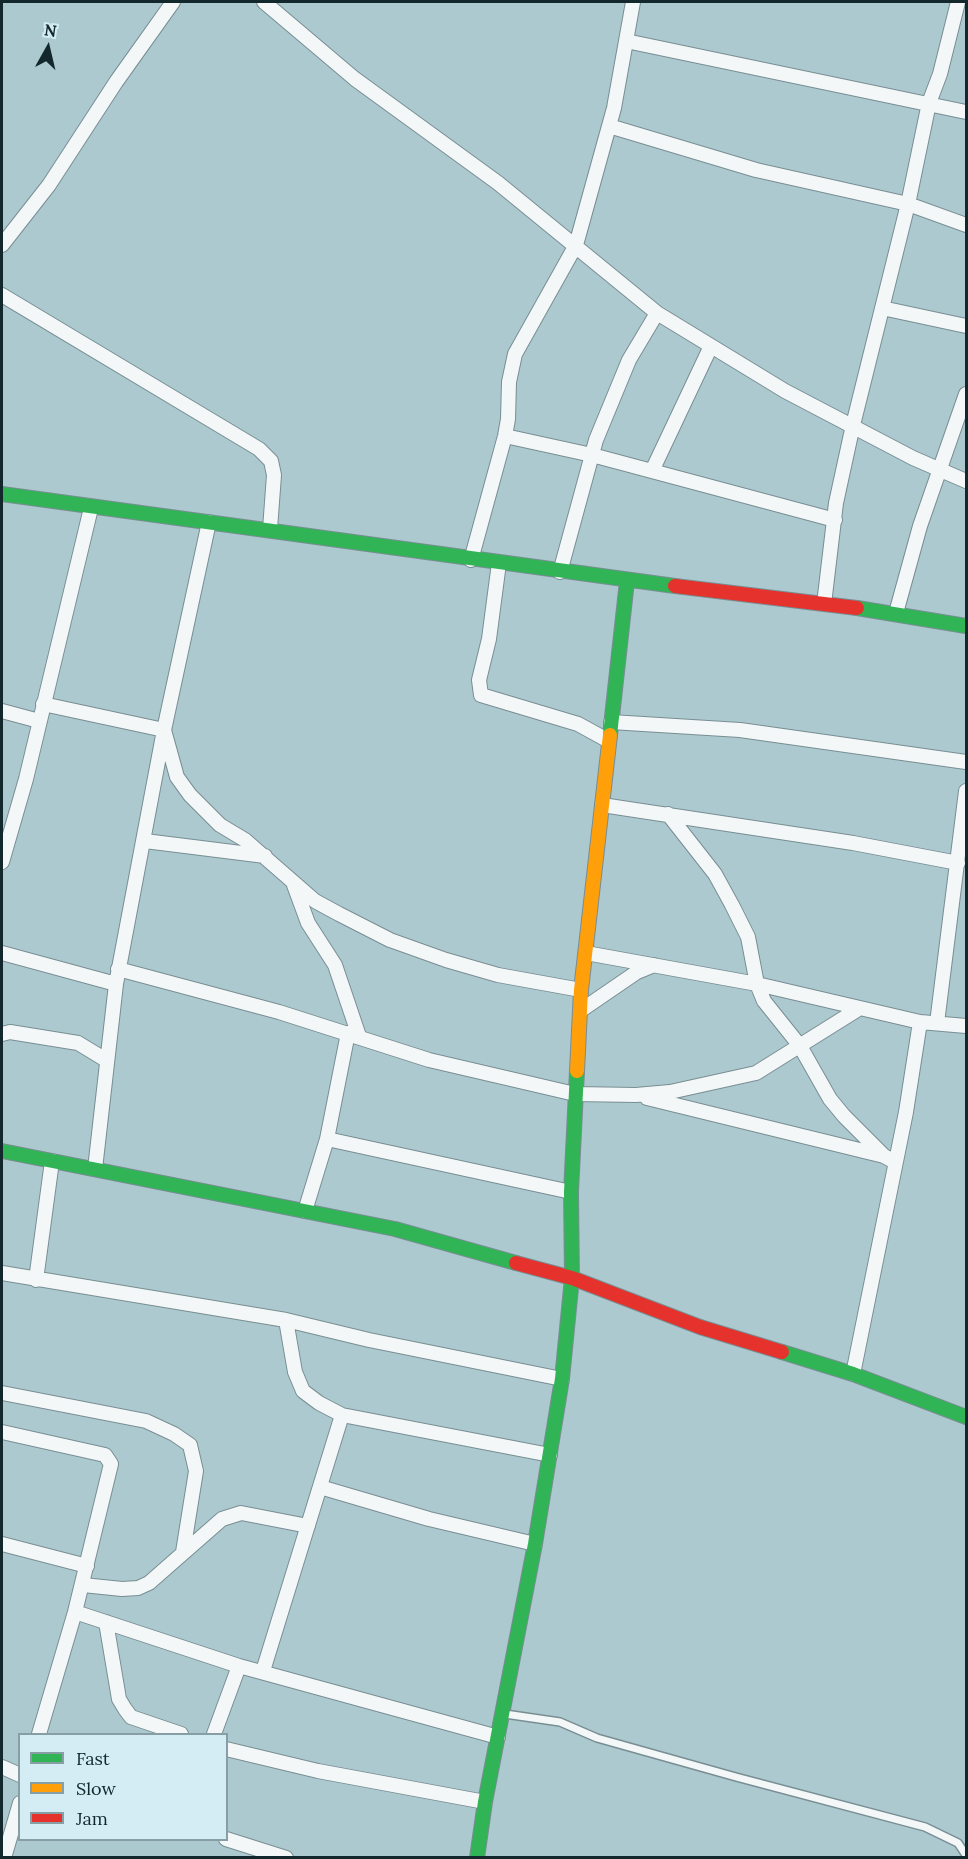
<!DOCTYPE html>
<style>
body{margin:0}
#map{position:relative;width:968px;height:1859px;overflow:hidden;background:#adc9d0;font-family:Lora,serif}
canvas{display:block}
.frame{position:absolute;inset:0;border:3px solid #13282d;pointer-events:none}
.legend{position:absolute;left:18px;top:1733px;width:210px;height:108px;box-sizing:border-box;background:#d4edf4;border:2px solid #879ea4;margin:0;padding:8px 10px;list-style:none;font-size:18px;color:#13282d}
.legend li{display:flex;align-items:center;gap:12px;height:30px}
.legend b{width:30px;border:2px solid #879ea4}
.north{position:absolute;left:18px;top:18px;width:60px;height:60px;-webkit-text-stroke:4px #d4edf4;paint-order:stroke;rotate:8deg;font-size:16px;font-weight:700;line-height:24px;text-align:center;color:#13282d}
.north::after{content:'';display:block;margin:auto;width:21px;height:27px;background:#13282d;clip-path:polygon(50% 0,100% 100%,50% 72%,0 100%)}
</style>
<div id="map">
<canvas width="968" height="1859"></canvas>
<div class="frame"></div>
<ul class="legend">
<li><b style="height:8px;background:#30b455"></b>Fast</li>
<li><b style="height:8px;background:#ff9f0a"></b>Slow</li>
<li><b style="height:8px;background:#e5322d"></b>Jam</li>
</ul>
<div class="north">N</div>
</div>
<script>
const context = document.querySelector('canvas').getContext('2d');
context.lineJoin = 'round';
function poly(rows) {
  const path = new Path2D();
  for (const r of rows) {
    path.moveTo(r[0], r[1]);
    for (let i = 2; i < r.length; i += 2) path.lineTo(r[i], r[i + 1]);
  }
  return path;
}
function trace(path, color, width, dash) {
  context.strokeStyle = color;
  context.lineWidth = width;
  context.lineCap = dash ? 'butt' : 'round';
  context.setLineDash(dash || []);
  context.stroke(path);
}
const lane = poly([
 [505,1714,560,1722,597,1738,736,1777,925,1827,958,1843,966,1855]
]);
const street = poly([
 [264,2,355,79,498,183,657,313,785,391,913,458,966,481],
 [626,41,966,112],
 [609,126,756,170,908,204,966,225],
 [2,245,49,185,116,82,173,2],
 [2,295,259,449,271,461,274,475,270,529],
 [882,308,966,326],
 [505,436,592,455,835,520],
 [652,471,711,346],
 [471,560,505,436,508,419,509,382,515,354,576,245,614,108,633,2],
 [499,563,489,639,479,680,481,695,578,724,609,741],
 [560,572,596,440,629,360,657,313],
 [824,604,836,503,853,425,908,204,929,103,940,74,958,2],
 [896,613,920,526,966,394],
 [43,704,164,730,177,777,190,795,220,825,245,840,315,901,339,914,390,940,446,960,498,975,581,990],
 [2,711,39,721],
 [611,722,740,730,966,762],
 [602,805,853,843,958,863],
 [668,814,715,874,732,905,748,937,757,984,764,1001,800,1046,830,1099,844,1116,884,1156,895,1162],
 [145,841,265,856],
 [2,862,26,779,91,508],
 [294,885,308,923,335,965,359,1036],
 [2,953,116,984],
 [586,953,757,984,920,1022,966,1026],
 [118,969,279,1012,429,1060,575,1094,636,1095,670,1092,756,1073,860,1008],
 [580,1011,637,972,654,965],
 [937,1023,966,791],
 [2,1034,10,1032,78,1043,106,1060],
 [647,1098,884,1156],
 [327,1139,571,1192],
 [95,1169,116,984,164,730,209,522],
 [305,1211,327,1139,348,1033],
 [2,1273,286,1320,369,1340,562,1379],
 [36,1280,52,1161],
 [286,1320,295,1372,303,1391,319,1403,342,1415,550,1455],
 [853,1374,906,1112,920,1022],
 [2,1393,146,1421,174,1434,190,1445,196,1471,183,1552],
 [2,1432,105,1455,111,1464,75,1612,39,1734],
 [320,1487,429,1519,535,1544],
 [2,1544,87,1566],
 [83,1585,122,1589,138,1588,149,1583,222,1519,241,1513,308,1526],
 [75,1612,239,1666,498,1737],
 [106,1622,119,1699,125,1709,131,1717,181,1734],
 [263,1671,342,1415],
 [214,1734,239,1666],
 [226,1749,318,1771,485,1802],
 [2,1767,20,1775],
 [226,1839,286,1858],
 [4,1858,20,1803]
]);
const fast = poly([
 [2,494,675,586],
 [857,608,966,626],
 [610,735,627,581],
 [2,1151,395,1229,516,1263],
 [782,1352,853,1374,966,1417],
 [477,1858,485,1802,535,1544,562,1379,572,1278,571,1192,577,1071]
]);
const slow = poly([
 [577,1071,581,990,610,735]
]);
const jam = poly([
 [675,586,857,608],
 [516,1263,572,1278,700,1327,782,1352]
]);
trace(lane, '#788e93', 10);
trace(street, '#788e93', 16);
trace(fast, '#788e93', 16);
trace(slow, '#788e93', 16);
trace(jam, '#788e93', 16);
trace(lane, '#f3f7f8', 7);
trace(street, '#f3f7f8', 14);
trace(fast, '#30b455', 14);
trace(slow, '#ff9f0a', 14);
trace(jam, '#e5322d', 14);
</script>
